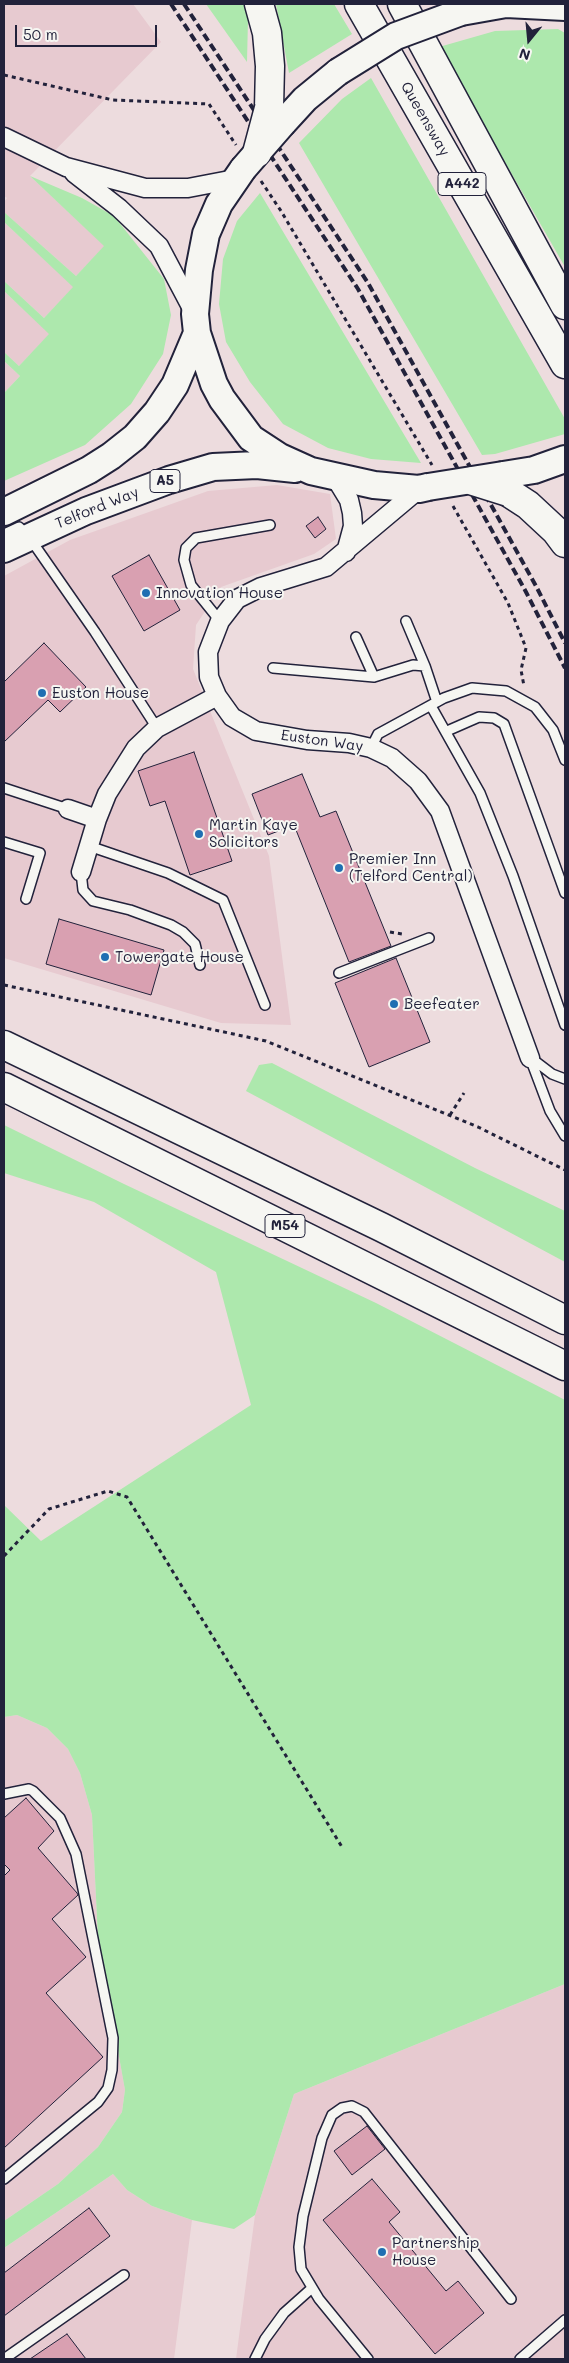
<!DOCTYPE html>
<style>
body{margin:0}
#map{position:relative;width:569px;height:2363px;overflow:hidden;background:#eddcde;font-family:Mali,sans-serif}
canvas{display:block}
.frame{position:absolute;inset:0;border:5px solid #22223b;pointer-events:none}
.north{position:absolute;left:504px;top:15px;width:50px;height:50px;-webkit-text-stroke:4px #f6f6f2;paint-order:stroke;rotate:197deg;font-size:14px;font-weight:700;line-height:20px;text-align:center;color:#22223b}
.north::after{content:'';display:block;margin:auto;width:18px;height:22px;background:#22223b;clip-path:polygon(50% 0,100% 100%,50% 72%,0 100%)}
.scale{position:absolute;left:15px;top:25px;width:142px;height:22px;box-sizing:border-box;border:2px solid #22223b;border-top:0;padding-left:6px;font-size:15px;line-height:18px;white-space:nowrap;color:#22223b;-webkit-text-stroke:4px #f6f6f2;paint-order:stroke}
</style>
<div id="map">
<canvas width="569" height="2363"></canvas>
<div class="frame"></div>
<div class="north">N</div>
<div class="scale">50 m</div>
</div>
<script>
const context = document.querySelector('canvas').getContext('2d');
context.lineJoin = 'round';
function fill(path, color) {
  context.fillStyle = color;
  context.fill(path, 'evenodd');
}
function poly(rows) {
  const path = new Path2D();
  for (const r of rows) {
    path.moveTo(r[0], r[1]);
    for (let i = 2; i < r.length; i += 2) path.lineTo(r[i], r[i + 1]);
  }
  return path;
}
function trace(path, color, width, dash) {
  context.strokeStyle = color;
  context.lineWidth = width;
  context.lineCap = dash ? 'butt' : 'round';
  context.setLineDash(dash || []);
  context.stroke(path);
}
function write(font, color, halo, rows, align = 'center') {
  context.font = font + ' Mali,sans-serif';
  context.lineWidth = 4;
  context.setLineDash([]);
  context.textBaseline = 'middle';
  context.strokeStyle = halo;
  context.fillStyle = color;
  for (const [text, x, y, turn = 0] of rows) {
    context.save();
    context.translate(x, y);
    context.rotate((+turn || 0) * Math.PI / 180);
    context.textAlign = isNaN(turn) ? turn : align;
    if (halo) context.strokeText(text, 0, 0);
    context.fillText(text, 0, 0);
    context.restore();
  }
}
const built = poly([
 [4,4,133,4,161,42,30,176,105,246,76,276,4,212,4,202,7,198,4,196],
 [4,222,74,287,44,318,4,281],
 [4,291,50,334,19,366,4,352],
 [4,361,20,376,4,393],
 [277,485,330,494,336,539,314,554,221,587,196,625,193,669,269,856,291,1025,221,1023,4,958,4,576,70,540,208,491],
 [17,1715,47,1728,68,1749,80,1773,92,1815,98,1939,125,2090,122,2112,98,2147,58,2184,4,2221,4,1717],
 [565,1984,565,2359,236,2359,255,2215,294,2094],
 [113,2174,127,2190,152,2206,192,2220,174,2359,4,2359,4,2248]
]);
const green = poly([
 [206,4,244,4,248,19,247,62],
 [276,4,334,4,352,34,289,73],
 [558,29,565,33,565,267,439,47,495,31],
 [371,78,565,419,565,434,495,454,482,455,299,143,342,99],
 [30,176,82,198,114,216,164,279,171,315,163,354,131,404,85,445,4,481,4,393,20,376,4,361,4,352,19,366,49,334,4,291,4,281,44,318,73,287,4,222,4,212,76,276,104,246],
 [260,193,421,463,371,459,328,448,283,424,250,382,226,342,219,304,223,259,237,221],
 [272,1063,475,1168,565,1211,565,1262,246,1091,259,1065],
 [4,1125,124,1184,376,1303,565,1400,565,1984,294,2094,255,2215,234,2229,192,2220,152,2206,127,2190,113,2174,4,2248,4,2221,58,2184,98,2147,122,2112,125,2090,98,1939,92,1815,80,1773,68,1749,47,1728,17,1715,4,1717,4,1505,41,1541,251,1405,216,1272,94,1202,4,1173]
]);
const building = poly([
 [318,517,326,529,315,538,306,526,318,517],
 [149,555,180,610,144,631,112,576,149,555],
 [44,643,86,687,60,712,48,700,4,742,4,682,44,643],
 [194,752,232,861,190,875,165,801,150,806,138,771,194,752],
 [302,774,320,817,336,811,391,946,349,962,294,825,268,835,252,794,302,774],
 [59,919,164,950,151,995,46,964,59,919],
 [396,958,430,1042,369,1067,335,983,396,958],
 [26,1798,54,1831,38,1848,77,1893,78,1895,52,1919,86,1957,46,1993,103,2057,4,2148,4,1876,10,1870,4,1864,4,1818,26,1798],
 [367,2126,385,2149,352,2175,334,2151,367,2126],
 [372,2179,400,2212,389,2222,446,2291,458,2281,484,2313,435,2354,323,2220,372,2179],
 [89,2208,110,2236,4,2316,4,2273,89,2208],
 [67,2334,86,2359,30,2359,67,2334]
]);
const path = poly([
 [4,75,113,100,209,104,236,145],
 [261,181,281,211,432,465],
 [453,506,508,603,526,648,521,670,524,686],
 [390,932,402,934],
 [4,985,266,1041,478,1127,565,1170],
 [450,1115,464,1093],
 [4,1556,49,1509,108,1491,127,1497,342,1847]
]);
const lane = poly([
 [4,534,19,527,29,537,95,632,157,728],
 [220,621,191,585,184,560,186,548,196,538,270,525],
 [406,621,425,666],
 [356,637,374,677],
 [273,668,374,677,413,665,425,666,437,702],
 [431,706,480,793,513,876,565,1025],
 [447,731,479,717,494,718,504,724,565,893],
 [371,748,378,734,444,698,472,688,506,691,535,707,553,730,565,760],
 [4,788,68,809],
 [4,842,40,853,26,899],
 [89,846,168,873,223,900,265,1005],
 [81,872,83,890,93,901,130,910,171,925,183,932,195,944,200,965],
 [339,973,429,938],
 [530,1058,550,1111,565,1136],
 [531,1058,552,1074,565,1079],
 [4,1794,29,1789,33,1791,60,1818,76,1854,113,2038,112,2070,108,2088,98,2102,4,2179],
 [4,2359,124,2275],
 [255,2359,265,2339,284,2313,312,2288],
 [368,2359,319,2299,301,2269,299,2247,303,2216,322,2138,332,2115,342,2108,352,2106,364,2112,511,2299],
 [520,2359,565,2320]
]);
const street = poly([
 [4,137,66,167,145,188,188,188,235,179],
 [74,173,119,208,159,246,195,314],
 [335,477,349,500,352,513,353,526,346,552],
 [419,489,326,567,261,587,237,599,220,621,208,652,209,677,217,696,232,717,256,731,307,740,349,743,371,748,392,758,418,781,440,811,530,1058],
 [68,809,97,819],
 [81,872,97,819,107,794,136,748,157,728,217,696]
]);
const primary = poly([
 [461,12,506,4,565,7],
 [283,123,305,99,338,72],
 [243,169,219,204,206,234,199,270,195,314,197,333,214,384,222,399,251,438,280,457,311,471,374,485,419,489,428,487],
 [503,475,534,470,565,459],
 [4,512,89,470,111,456,135,437,157,412,175,385,197,333],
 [4,549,86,511,169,480,213,467,257,465,295,469]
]);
const highway = poly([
 [259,4,267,33,270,66,269,108],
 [359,4,565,364],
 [402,4,565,305],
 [545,4,549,5],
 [508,492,528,505,556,531,565,543],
 [4,1045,381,1227,565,1320],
 [4,1087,565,1366]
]);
const rail = poly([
 [171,4,358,289,526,592,565,668],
 [184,4,368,283,536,586,565,643]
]);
const primaryBridge = poly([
 [338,72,396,36,461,12],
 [243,169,283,123],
 [428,487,503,475]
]);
const highwayBridge = poly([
 [257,153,269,108],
 [473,481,508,492]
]);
const markers = [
 [146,593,5,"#1f6fb2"],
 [42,693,5,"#1f6fb2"],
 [199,834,5,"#1f6fb2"],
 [339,868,5,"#1f6fb2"],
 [105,957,5,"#1f6fb2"],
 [394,1004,5,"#1f6fb2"],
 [382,2252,5,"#1f6fb2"]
];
const shields = [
 [462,184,48],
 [165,481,30],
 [285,1226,40]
];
const shieldNames = [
 ["A442",462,184],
 ["A5",165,481],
 ["M54",285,1226]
];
const streetNames = [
 ["Queensway",425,119,60],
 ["Telford Way",97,508,-22],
 ["Euston Way",322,741,8]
];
const poiNames = [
 ["Innovation House",156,593],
 ["Euston House",52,693],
 ["Martin Kaye",209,825],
 ["Solicitors",209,842],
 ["Premier Inn",349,859],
 ["(Telford Central)",349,876],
 ["Towergate House",115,957],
 ["Beefeater",404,1004],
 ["Partnership",392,2243],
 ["House",392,2260]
];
fill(built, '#e7cad0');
fill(green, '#ade8ad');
fill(building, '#d9a0b1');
trace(building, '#22223b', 1);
trace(lane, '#22223b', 12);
trace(street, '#22223b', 21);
trace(primary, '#22223b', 30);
trace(highway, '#22223b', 31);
trace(path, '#22223b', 3, [4, 4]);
trace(lane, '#f6f6f2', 9);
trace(street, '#f6f6f2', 18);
trace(primary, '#f6f6f2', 26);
trace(highway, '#f6f6f2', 28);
trace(rail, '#22223b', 4, [8, 4]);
trace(primaryBridge, '#22223b', 30, []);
trace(highwayBridge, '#22223b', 31, []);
trace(primaryBridge, '#f6f6f2', 26);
trace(highwayBridge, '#f6f6f2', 28);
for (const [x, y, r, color] of markers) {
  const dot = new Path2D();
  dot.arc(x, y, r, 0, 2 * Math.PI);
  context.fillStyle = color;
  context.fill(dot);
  trace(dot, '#f6f6f2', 2);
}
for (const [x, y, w] of shields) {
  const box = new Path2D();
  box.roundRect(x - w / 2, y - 11.5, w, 23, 4);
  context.fillStyle = '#f6f6f2';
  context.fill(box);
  trace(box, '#22223b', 1);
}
write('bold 14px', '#22223b', null, shieldNames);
write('15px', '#22223b', '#f6f6f2', streetNames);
write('15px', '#22223b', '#f6f6f2', poiNames, 'left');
</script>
